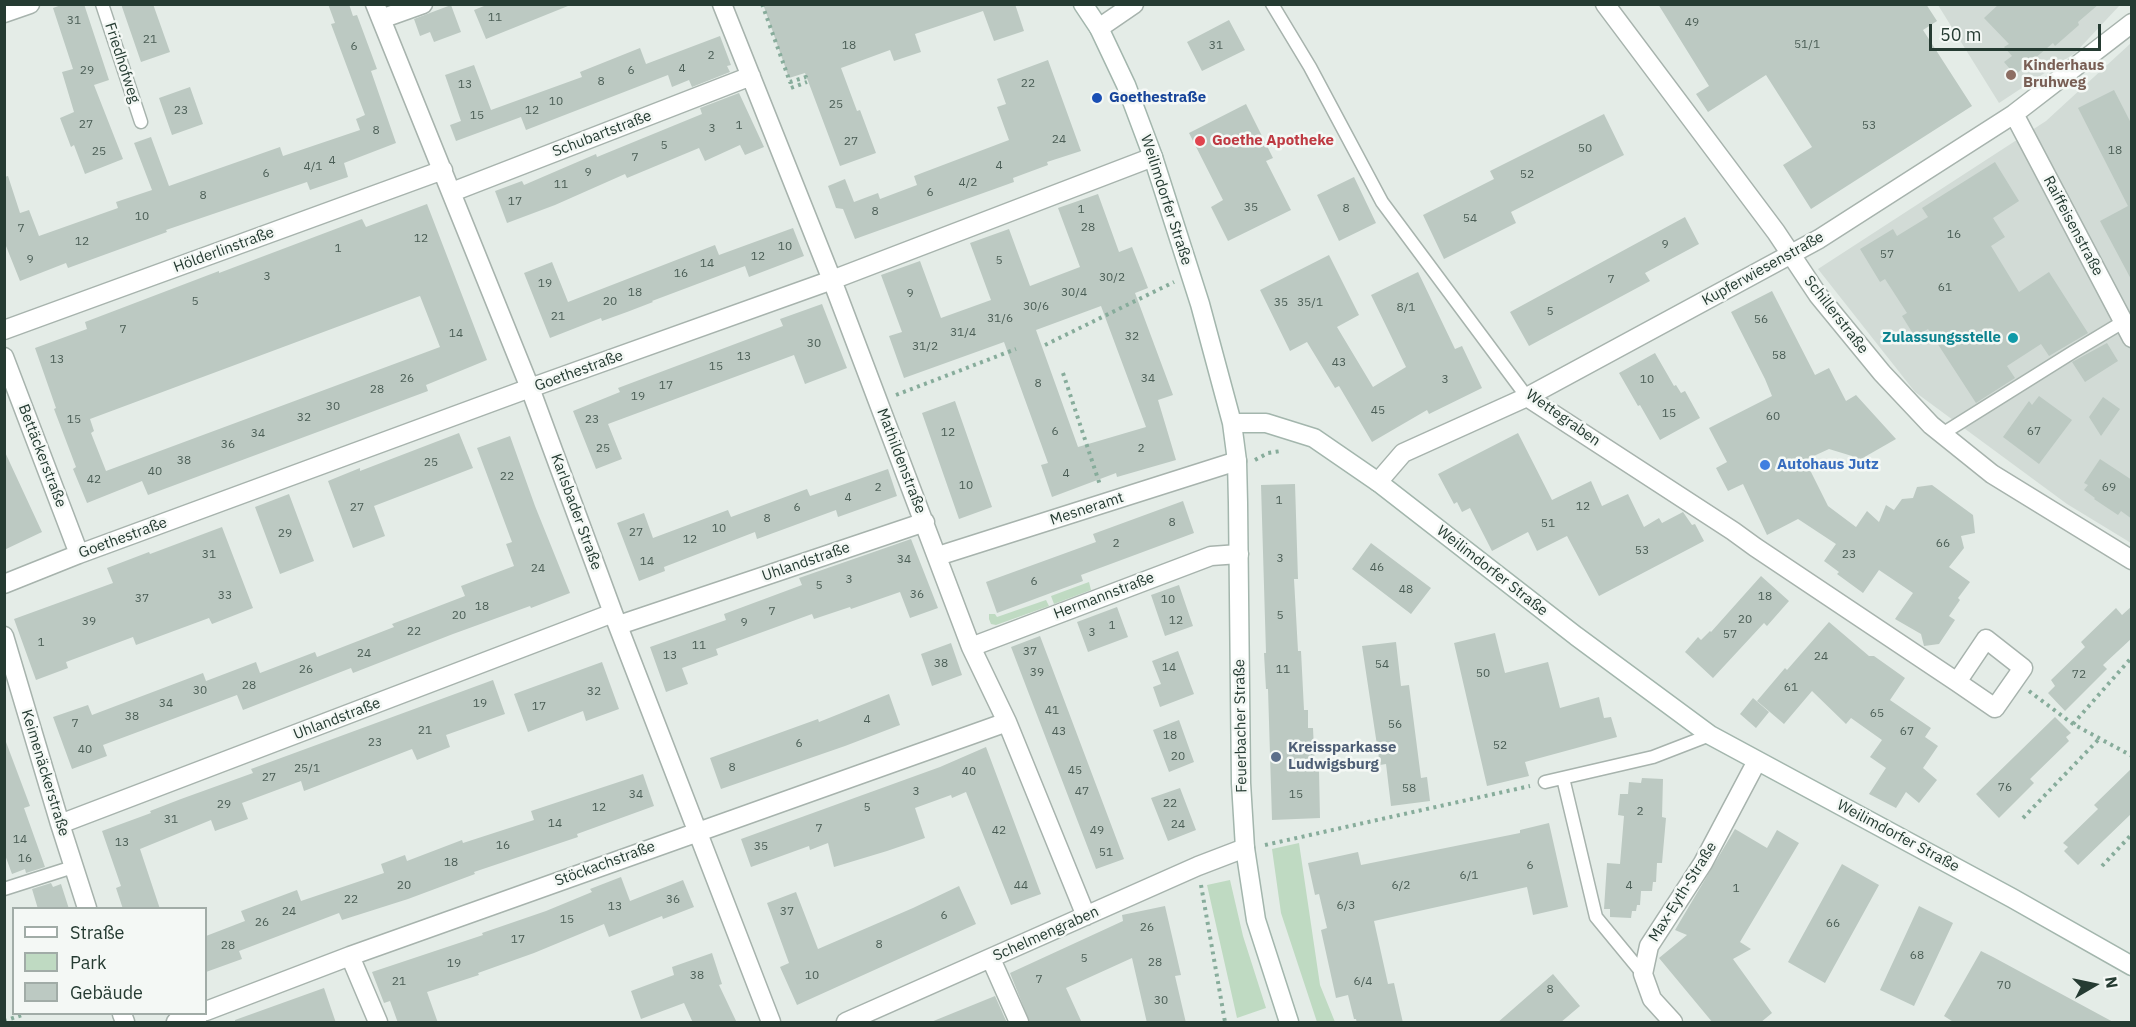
<!DOCTYPE html>
<meta charset="utf-8">
<style>
body{margin:0}
#map{position:relative;width:2136px;height:1027px;overflow:hidden;background:#e4ece7;font-family:"IBM Plex Sans",sans-serif}
canvas{display:block}
.frame{position:absolute;inset:0;border:6px solid #253b32;pointer-events:none}
.legend{position:absolute;left:12px;top:907px;width:195px;height:108px;box-sizing:border-box;background:#f4f8f5;border:2px solid #a1aca7;margin:0;padding:8px 10px;list-style:none;font-size:18px;color:#253b32}
.legend li{display:flex;align-items:center;gap:12px;height:30px}
.legend b{width:30px;border:2px solid #a1aca7}
.north{position:absolute;left:2064px;top:955px;width:60px;height:60px;-webkit-text-stroke:4px #f4f8f5;paint-order:stroke;rotate:81deg;font-size:16px;font-weight:700;line-height:24px;text-align:center;color:#253b32}
.north::after{content:'';display:block;margin:auto;width:21px;height:27px;background:#253b32;clip-path:polygon(50% 0,100% 100%,50% 72%,0 100%)}
.scale{position:absolute;left:1929px;top:24px;width:172px;height:27px;box-sizing:border-box;border:3px solid #253b32;border-top:0;padding-left:8px;font-size:18px;line-height:21px;white-space:nowrap;color:#253b32;-webkit-text-stroke:4px #f4f8f5;paint-order:stroke}
</style>
<div id="map">
<canvas width="2136" height="1027"></canvas>
<div class="frame"></div>
<ul class="legend">
<li><b style="height:8px;background:#fff"></b>Straße</li>
<li><b style="height:16px;background:#bfdac2"></b>Park</li>
<li><b style="height:16px;background:#bcc9c2"></b>Gebäude</li>
</ul>
<div class="north">N</div>
<div class="scale">50 m</div>
</div>
<script>
const context = document.querySelector('canvas').getContext('2d');
context.lineJoin = 'round';
function fill(path, color) {
  context.fillStyle = color;
  context.fill(path, 'evenodd');
}
function poly(rows) {
  const path = new Path2D();
  for (const r of rows) {
    path.moveTo(r[0], r[1]);
    for (let i = 2; i < r.length; i += 2) path.lineTo(r[i], r[i + 1]);
  }
  return path;
}
function trace(path, color, width, dash) {
  context.strokeStyle = color;
  context.lineWidth = width;
  context.lineCap = dash ? 'butt' : 'round';
  context.setLineDash(dash || []);
  context.stroke(path);
}
function write(font, color, halo, rows, align = 'center') {
  context.font = font + ' "IBM Plex Sans",sans-serif';
  context.lineWidth = 5;
  context.setLineDash([]);
  context.textBaseline = 'middle';
  context.strokeStyle = halo;
  context.fillStyle = color;
  for (const [text, x, y, turn = 0] of rows) {
    context.save();
    context.translate(x, y);
    context.rotate((+turn || 0) * Math.PI / 180);
    context.textAlign = isNaN(turn) ? turn : align;
    if (halo) context.strokeText(text, 0, 0);
    context.fillText(text, 0, 0);
    context.restore();
  }
}
const built = poly([
 [1938,5,2120,5,2075,53,1999,103],
 [2131,43,2131,543,2067,504,1915,392,1818,269,2046,121]
]);
const green = poly([
 [1089,582,1091,590,1054,604,1051,596],
 [1046,600,1049,606,996,625,991,624,989,619,989,614,995,614,997,617],
 [1299,843,1320,985,1335,1022,1317,1022,1281,913,1272,849],
 [1230,880,1243,936,1266,1008,1237,1018,1207,885]
]);
const building = poly([
 [64,4,84,4,109,80,94,85,123,159,85,174,74,145,71,147,60,118,74,112,62,72,73,69,53,8],
 [121,4,153,4,170,52,141,62],
 [328,4,349,4,353,16,357,15,377,69,371,71,396,143,344,163,348,177,310,190,307,182,166,230,167,232,68,268,66,263,20,281,4,241,4,177,8,176,20,213,29,210,39,236,118,208,116,202,152,190,134,143,151,137,169,186,280,147,283,156,360,130,356,119,365,115,331,24,335,23],
 [489,4,568,4,568,6,486,39,474,10],
 [763,4,1015,4,1024,31,994,41,983,11,915,34,921,52,894,61,890,50,841,68,857,111,860,110,876,153,840,166,805,73,789,78],
 [1658,4,1926,4,1937,21,1923,30,1972,106,1811,209,1783,165,1812,147,1766,75,1708,112,1696,94,1709,86],
 [1999,4,2099,4,2078,22,2079,25,2055,46,2053,43,2015,75,2004,62,2012,56,2004,47,2009,44,1984,18],
 [451,5,461,32,434,42,430,32,420,36,414,19],
 [1229,20,1245,50,1202,71,1187,42],
 [720,36,731,65,727,66,730,72,692,87,689,80,672,87,668,75,526,130,521,117,456,141,450,125,461,121,445,75,474,65,491,110,582,77,580,72,640,48,646,64],
 [1048,60,1081,151,1047,162,1048,165,1013,178,1014,182,855,239,843,209,836,208,828,186,845,179,854,202,878,193,880,199,917,185,914,176,1009,140,997,107,1006,104,997,79],
 [190,87,203,124,172,135,159,98],
 [2114,90,2132,125,2132,281,2100,221,2128,206,2078,108],
 [739,93,764,147,745,155,740,145,705,161,699,148,627,178,625,174,555,205,507,223,495,191,522,181,524,185,596,154,597,157,702,114,700,108],
 [1246,104,1273,158,1266,161,1291,210,1228,241,1211,207,1223,200,1189,133],
 [1604,114,1624,155,1511,212,1516,223,1444,259,1423,215,1494,179,1490,171],
 [1995,162,2019,201,1993,218,2005,237,1991,246,2019,292,2049,272,2088,333,2049,356,2041,344,2007,366,2015,378,1976,403,1928,329,1915,337,1902,316,1907,313,1885,279,1880,282,1860,249,1893,229,1897,236,1928,217,1922,208],
 [1354,177,1376,223,1339,241,1317,195],
 [1098,194,1119,252,1132,247,1148,288,1135,293,1173,395,1158,400,1176,460,1117,477,1116,473,1052,497,1041,465,1048,463,1004,342,904,378,889,336,902,332,881,275,920,261,941,318,991,300,970,243,1009,229,1030,286,1080,267,1058,208],
 [1101,306,1146,427,1078,447,1036,330],
 [427,204,487,360,426,385,428,391,148,495,142,481,87,503,73,469,76,467,54,409,56,408,35,348,87,329,85,322,219,271,219,273,362,219,366,227],
 [420,296,440,347,106,471,91,433,94,431,90,419],
 [1685,217,1699,244,1645,273,1650,281,1529,346,1510,312],
 [793,228,804,256,749,277,745,266,652,301,653,302,627,312,602,321,601,318,550,338,524,273,552,262,568,302,715,245,719,255],
 [1329,255,1359,315,1337,327,1373,387,1406,367,1371,295,1418,272,1455,349,1462,346,1482,388,1429,414,1427,410,1372,442,1339,386,1335,388,1307,342,1290,351,1260,290],
 [1772,291,1815,375,1829,368,1846,401,1856,395,1896,439,1854,463,1852,456,1829,449,1805,460,1828,506,1856,527,1867,511,1879,522,1886,505,1894,510,1902,499,1913,498,1917,487,1932,485,1973,515,1975,533,1961,536,1964,548,1949,567,1970,582,1958,598,1960,600,1949,616,1955,620,1939,644,1924,646,1921,634,1895,619,1913,593,1879,570,1863,593,1837,574,1839,572,1824,561,1836,544,1798,519,1767,535,1743,484,1728,491,1716,468,1727,462,1709,428,1772,396,1765,379,1731,312],
 [822,304,847,368,805,384,794,355,608,424,622,459,596,469,573,411,620,392,618,388,783,326,780,319],
 [2107,343,2118,361,2085,382,2072,362],
 [1655,353,1674,386,1676,385,1681,393,1685,391,1700,418,1660,440,1640,405,1638,406,1619,373],
 [2039,396,2072,420,2039,464,2003,437,2029,401,2032,405],
 [2103,397,2120,409,2101,436,2089,417],
 [955,401,992,507,959,519,922,413],
 [459,433,473,468,374,506,385,536,353,548,328,481,360,468,360,471],
 [1518,433,1552,500,1591,481,1602,506,1628,494,1644,527,1659,518,1662,523,1683,512,1692,525,1695,524,1704,541,1599,596,1567,536,1537,551,1528,532,1492,551,1470,508,1462,512,1457,502,1454,504,1438,474],
 [510,436,535,506,570,593,531,608,530,606,453,634,353,673,351,668,243,710,237,695,103,745,107,756,72,769,53,717,88,705,92,715,203,673,206,681,256,662,260,673,315,652,317,657,394,627,392,624,465,596,461,586,514,566,506,544,512,542,477,448],
 [4,450,42,532,4,550],
 [2100,459,2132,480,2132,519,2121,511,2118,515,2094,499,2095,498,2084,490,2088,485,2084,483],
 [888,469,897,496,838,517,836,510,757,539,755,532,664,567,665,571,639,581,617,523,644,513,653,538,728,510,731,517,807,489,810,496],
 [1295,484,1298,579,1294,579,1298,651,1301,651,1304,710,1308,710,1308,728,1313,728,1315,771,1319,771,1320,818,1272,820,1268,689,1266,689,1264,653,1266,653,1261,485],
 [289,494,314,561,280,574,255,507],
 [1183,501,1194,533,1081,575,1083,581,997,613,986,582,1096,542,1093,534],
 [222,527,253,608,212,624,209,618,136,645,133,637,66,662,68,668,36,680,14,619,113,583,107,568,149,552,150,554],
 [911,539,938,608,910,618,900,592,851,609,850,607,814,619,812,614,716,649,718,655,682,668,688,684,666,692,650,647,726,620,724,614,802,585,799,578],
 [1371,543,1431,588,1411,614,1352,569],
 [1761,576,1789,601,1767,626,1764,623,1713,678,1685,652,1698,637,1701,640,1710,631,1711,632],
 [1179,585,1193,626,1165,636,1151,595],
 [2132,606,2132,638,2103,665,2107,669,2065,711,2048,693,2055,686,2051,680,2085,647,2081,642,2116,608,2122,615],
 [1117,607,1128,637,1088,652,1077,622],
 [1829,622,1869,656,1874,656,1905,678,1890,700,1931,728,1925,737,1938,746,1923,768,1937,780,1919,803,1906,792,1896,808,1869,794,1886,768,1870,757,1882,740,1851,718,1846,724,1812,691,1784,724,1757,701,1785,668,1787,670],
 [1495,633,1505,673,1548,662,1560,708,1599,697,1604,718,1611,717,1617,737,1525,762,1529,776,1487,786,1454,643],
 [1040,636,1124,859,1096,869,1011,647],
 [1396,642,1401,686,1409,685,1421,778,1427,777,1430,801,1391,806,1386,764,1380,765,1362,646],
 [951,643,962,675,932,686,921,654],
 [1178,651,1194,694,1160,707,1153,687,1161,684,1152,661],
 [602,662,619,709,586,721,583,711,528,732,514,694],
 [493,680,505,714,446,735,450,747,417,760,412,749,304,791,301,781,242,803,248,819,215,831,211,820,140,849,160,909,123,909,116,888,121,886,102,831,151,813,150,811,181,799,253,773,251,769],
 [889,694,900,725,845,746,721,789,710,758,818,719,819,722],
 [1753,698,1769,712,1756,728,1740,714],
 [2055,717,2071,733,2066,737,2069,741,2030,779,2034,783,1999,818,1976,794],
 [1179,720,1194,762,1169,772,1153,730],
 [4,742,6,742,30,806,24,808,45,867,26,873,25,869,12,874,4,852],
 [986,747,1041,894,1011,905,966,792,952,798,951,795,915,808,925,838,887,851,834,867,828,843,810,850,809,846,751,867,741,839,940,767],
 [2132,768,2132,813,2078,865,2064,851,2068,847,2063,843,2098,809,2094,805],
 [643,774,654,806,577,834,578,837,474,872,475,874,408,899,342,920,339,913,239,951,242,959,206,972,206,936,245,921,241,911,297,890,301,901,384,873,381,864,405,855,407,861,462,840,463,843,534,820,531,811],
 [1642,778,1663,779,1662,817,1666,818,1662,863,1657,863,1656,882,1653,882,1652,891,1641,891,1640,905,1637,905,1636,911,1632,911,1631,918,1610,917,1610,909,1604,909,1607,863,1620,864,1624,816,1618,815,1620,794,1628,794,1629,782,1641,783],
 [1180,788,1196,830,1168,841,1151,798],
 [1549,823,1568,907,1533,915,1527,887,1374,921,1388,984,1394,983,1403,1023,1357,1023,1356,1019,1354,1019,1348,995,1336,998,1321,930,1327,928,1319,894,1315,895,1308,863,1358,852,1361,865,1520,833,1520,830],
 [1735,829,1767,848,1777,830,1799,843,1740,942,1751,949,1733,959,1772,1013,1760,1023,1713,1023,1659,958,1687,935,1675,930],
 [1842,864,1879,885,1825,983,1788,962],
 [621,877,630,901,683,880,694,907,663,919,662,916,609,937,604,924,534,953,478,973,479,975,427,992,438,1023,398,1023,390,1001,384,1003,372,972,483,935,482,933,546,911,592,892,590,889],
 [51,883,53,887,61,884,69,909,38,909,32,889],
 [959,886,976,924,797,1005,780,967,789,963,767,903,796,892,818,949,913,908],
 [1165,906,1181,975,1175,976,1186,1023,1147,1023,1132,958,1066,988,1082,1023,1030,1023,1010,973,1123,921,1122,915],
 [1919,906,1953,923,1914,1006,1880,990],
 [1981,951,1993,957,2115,1023,1955,1023,1944,1016],
 [712,953,722,984,719,985,737,1023,693,1023,684,1003,641,1019,631,991,674,975,672,967],
 [1553,974,1580,1006,1560,1023,1497,1023],
 [324,988,336,1023,235,1023,235,1020],
 [995,996,1007,1023,931,1023,931,1022]
]);
const path = poly([
 [762,4,790,82,806,77,808,82],
 [791,88,807,82],
 [1045,345,1174,282],
 [1063,373,1100,485],
 [896,395,1016,349],
 [1255,460,1268,453,1281,451],
 [2029,691,2073,724,2132,756],
 [2073,724,2132,657],
 [2023,818,2099,739],
 [1265,845,1530,786],
 [2102,866,2132,834],
 [1201,885,1225,1022],
 [4,1021,25,1014]
]);
const service = poly([
 [102,4,141,122],
 [1272,4,1310,67,1382,202,1527,397],
 [1942,434,2073,352,2123,322],
 [1563,778,1596,917,1643,974],
 [1545,782,1653,757,1710,735],
 [4,889,73,867]
]);
const minor = poly([
 [375,4,530,388,613,613,771,1022],
 [722,4,832,280,971,647,1007,722,1086,916],
 [1605,4,1776,232,1818,295,1882,373,1931,425,1992,474,2132,560],
 [4,13,30,4],
 [381,19,423,4],
 [1099,28,1134,4],
 [2014,114,2132,338],
 [452,192,751,76],
 [4,330,443,170],
 [4,357,79,554],
 [1527,397,1733,531,1755,547,1933,666,1957,682,1995,708,2023,668,1986,639,1957,682],
 [1378,482,1403,453,1527,397,1819,239,2014,114,2132,23],
 [938,556,1237,461],
 [4,584,79,554,530,388,832,280,1153,157],
 [619,625,925,522],
 [4,636,60,824,87,908],
 [971,647,1211,556,1239,554],
 [60,824,613,613],
 [350,956,378,1022],
 [991,959,1019,1022],
 [206,1011,350,956,1007,722],
 [122,1014,125,1022],
 [176,1022,200,1014],
 [846,1022,1198,866,1245,848],
 [1673,1022,1652,999,1643,974,1649,946,1703,863,1757,761]
]);
const secondary = poly([
 [1083,4,1099,28,1126,85,1153,157,1200,304,1232,423,1237,461,1238,503,1241,783,1245,848,1256,920,1289,1022],
 [1232,423,1266,423,1314,438,1378,482,1576,636,1710,735,2012,898,2132,966]
]);
const markers = [
 [2011,75,6,"#8d6e63"],
 [1097,98,6,"#1a4fb4"],
 [1200,141,6,"#e0444e"],
 [2013,338,6,"#0f9aa8"],
 [1765,465,6,"#3f7fe0"],
 [1276,757,6,"#5c6f8a"]
];
const numberNames = [
 ["11",495,18],
 ["31",74,21],
 ["49",1692,23],
 ["21",150,40],
 ["51/1",1807,45],
 ["18",849,46],
 ["31",1216,46],
 ["6",354,47],
 ["2",711,56],
 ["4",682,69],
 ["29",87,71],
 ["6",631,71],
 ["8",601,82],
 ["22",1028,84],
 ["13",465,85],
 ["10",556,102],
 ["25",836,105],
 ["23",181,111],
 ["12",532,111],
 ["15",477,116],
 ["27",86,125],
 ["1",739,126],
 ["53",1869,126],
 ["3",712,129],
 ["8",376,131],
 ["24",1059,140],
 ["27",851,142],
 ["5",664,146],
 ["50",1585,149],
 ["18",2115,151],
 ["25",99,152],
 ["7",635,158],
 ["4",332,161],
 ["4",999,166],
 ["4/1",313,167],
 ["9",588,173],
 ["6",266,174],
 ["52",1527,175],
 ["4/2",968,183],
 ["11",561,185],
 ["6",930,193],
 ["8",203,196],
 ["17",515,202],
 ["35",1251,208],
 ["8",1346,209],
 ["1",1081,210],
 ["8",875,212],
 ["10",142,217],
 ["54",1470,219],
 ["28",1088,228],
 ["7",21,229],
 ["16",1954,235],
 ["12",421,239],
 ["12",82,242],
 ["9",1665,245],
 ["10",785,247],
 ["1",338,249],
 ["57",1887,255],
 ["12",758,257],
 ["9",30,260],
 ["5",999,261],
 ["14",707,264],
 ["16",681,274],
 ["3",267,277],
 ["30/2",1112,278],
 ["7",1611,280],
 ["19",545,284],
 ["61",1945,288],
 ["18",635,293],
 ["30/4",1074,293],
 ["9",910,294],
 ["5",195,302],
 ["20",610,302],
 ["35",1281,303],
 ["35/1",1310,303],
 ["30/6",1036,307],
 ["8/1",1406,308],
 ["5",1550,312],
 ["21",558,317],
 ["31/6",1000,319],
 ["56",1761,320],
 ["7",123,330],
 ["31/4",963,333],
 ["14",456,334],
 ["32",1132,337],
 ["30",814,344],
 ["31/2",925,347],
 ["58",1779,356],
 ["13",744,357],
 ["13",57,360],
 ["43",1339,363],
 ["15",716,367],
 ["26",407,379],
 ["34",1148,379],
 ["3",1445,380],
 ["10",1647,380],
 ["8",1038,384],
 ["17",666,386],
 ["28",377,390],
 ["19",638,397],
 ["30",333,407],
 ["45",1378,411],
 ["15",1669,414],
 ["60",1773,417],
 ["32",304,418],
 ["15",74,420],
 ["23",592,420],
 ["6",1055,432],
 ["67",2034,432],
 ["12",948,433],
 ["34",258,434],
 ["36",228,445],
 ["25",603,449],
 ["2",1141,449],
 ["38",184,461],
 ["25",431,463],
 ["40",155,472],
 ["4",1066,474],
 ["22",507,477],
 ["42",94,480],
 ["10",966,486],
 ["2",878,488],
 ["69",2109,488],
 ["4",848,498],
 ["1",1279,501],
 ["12",1583,507],
 ["27",357,508],
 ["6",797,508],
 ["8",767,519],
 ["8",1172,523],
 ["51",1548,524],
 ["10",719,529],
 ["27",636,533],
 ["29",285,534],
 ["12",690,540],
 ["2",1116,544],
 ["66",1943,544],
 ["53",1642,551],
 ["31",209,555],
 ["23",1849,555],
 ["3",1280,559],
 ["34",904,560],
 ["14",647,562],
 ["46",1377,568],
 ["24",538,569],
 ["3",849,580],
 ["6",1034,582],
 ["5",819,586],
 ["48",1406,590],
 ["36",917,595],
 ["33",225,596],
 ["18",1765,597],
 ["37",142,599],
 ["10",1168,600],
 ["18",482,607],
 ["7",772,612],
 ["20",459,616],
 ["5",1280,616],
 ["20",1745,620],
 ["12",1176,621],
 ["39",89,622],
 ["9",744,623],
 ["1",1112,626],
 ["22",414,632],
 ["3",1092,633],
 ["57",1730,635],
 ["1",41,643],
 ["11",699,646],
 ["37",1030,652],
 ["24",364,654],
 ["13",670,656],
 ["24",1821,657],
 ["38",941,664],
 ["54",1382,665],
 ["14",1169,668],
 ["26",306,670],
 ["11",1283,670],
 ["39",1037,673],
 ["50",1483,674],
 ["72",2079,675],
 ["28",249,686],
 ["61",1791,688],
 ["30",200,691],
 ["32",594,692],
 ["34",166,704],
 ["19",480,704],
 ["17",539,707],
 ["41",1052,711],
 ["65",1877,714],
 ["38",132,717],
 ["4",867,720],
 ["7",75,724],
 ["56",1395,725],
 ["21",425,731],
 ["43",1059,732],
 ["67",1907,732],
 ["18",1170,736],
 ["23",375,743],
 ["6",799,744],
 ["52",1500,746],
 ["40",85,750],
 ["20",1178,757],
 ["8",732,768],
 ["25/1",307,769],
 ["45",1075,771],
 ["40",969,772],
 ["27",269,778],
 ["76",2005,788],
 ["58",1409,789],
 ["3",916,792],
 ["47",1082,792],
 ["34",636,795],
 ["15",1296,795],
 ["22",1170,804],
 ["29",224,805],
 ["12",599,808],
 ["5",867,808],
 ["2",1640,812],
 ["31",171,820],
 ["14",555,824],
 ["24",1178,825],
 ["7",819,829],
 ["42",999,831],
 ["49",1097,831],
 ["14",20,840],
 ["13",122,843],
 ["16",503,846],
 ["35",761,847],
 ["51",1106,853],
 ["16",25,859],
 ["18",451,863],
 ["6",1530,866],
 ["6/1",1469,876],
 ["20",404,886],
 ["44",1021,886],
 ["6/2",1401,886],
 ["4",1629,886],
 ["1",1736,889],
 ["22",351,900],
 ["36",673,900],
 ["6/3",1346,906],
 ["13",615,907],
 ["24",289,912],
 ["37",787,912],
 ["6",944,916],
 ["15",567,920],
 ["26",262,923],
 ["66",1833,924],
 ["26",1147,928],
 ["17",518,940],
 ["8",879,945],
 ["28",228,946],
 ["68",1917,956],
 ["5",1084,959],
 ["28",1155,963],
 ["19",454,964],
 ["38",697,976],
 ["10",812,976],
 ["7",1039,980],
 ["21",399,982],
 ["6/4",1363,982],
 ["70",2004,986],
 ["8",1550,990],
 ["30",1161,1001]
];
const streetNames = [
 ["Friedhofweg",122,63,72],
 ["Schubartstraße",602,134,-21],
 ["Weilimdorfer Straße",1166,200,72],
 ["Raiffeisenstraße",2073,226,62],
 ["Hölderlinstraße",224,250,-20],
 ["Kupferwiesenstraße",1763,269,-29],
 ["Schillerstraße",1836,315,52],
 ["Goethestraße",579,371,-20],
 ["Wettegraben",1563,418,35],
 ["Bettäckerstraße",42,456,69],
 ["Mathildenstraße",901,461,69],
 ["Mesneramt",1087,509,-18],
 ["Karlsbader Straße",576,512,70],
 ["Goethestraße",123,538,-20],
 ["Uhlandstraße",806,562,-19],
 ["Weilimdorfer Straße",1492,571,38],
 ["Hermannstraße",1104,596,-21],
 ["Uhlandstraße",337,719,-21],
 ["Feuerbacher Straße",1241,726,-91],
 ["Keimenäckerstraße",45,773,73],
 ["Weilimdorfer Straße",1898,836,28],
 ["Stöckachstraße",605,864,-20],
 ["Max-Eyth-Straße",1683,892,-58],
 ["Schelmengraben",1046,934,-24]
];
const educationNames = [
 ["Kinderhaus",2023,66],
 ["Bruhweg",2023,83]
];
const transitNames = [
 ["Goethestraße",1109,98]
];
const healthNames = [
 ["Goethe Apotheke",1212,141]
];
const cultureNames = [
 ["Zulassungsstelle",2001,338]
];
const shopNames = [
 ["Autohaus Jutz",1777,465]
];
const serviceNames = [
 ["Kreissparkasse",1288,748],
 ["Ludwigsburg",1288,765]
];
fill(built, '#d2dbd6');
fill(green, '#bfdac2');
fill(building, '#bcc9c2');
trace(service, '#a7b3ad', 15);
trace(minor, '#a7b3ad', 21);
trace(secondary, '#a3b6ad', 21);
trace(path, '#87ac9b', 4, [3, 4.5]);
trace(service, '#fff', 12);
trace(minor, '#fff', 18);
trace(secondary, '#fff', 18);
for (const [x, y, r, color] of markers) {
  const dot = new Path2D();
  dot.arc(x, y, r, 0, 2 * Math.PI);
  context.fillStyle = color;
  context.fill(dot);
  trace(dot, '#f4f8f5', 2);
}
write('12px', '#4b5e56', null, numberNames);
write('15px', '#253b32', '#f4f8f5', streetNames);
write('bold 15px', '#785e54', '#f4f8f5', educationNames, 'left');
write('bold 15px', '#164399', '#f4f8f5', transitNames, 'left');
write('bold 15px', '#be3a42', '#f4f8f5', healthNames, 'left');
write('bold 15px', '#0d838f', '#f4f8f5', cultureNames, 'right');
write('bold 15px', '#366cbe', '#f4f8f5', shopNames, 'left');
write('bold 15px', '#4e5e75', '#f4f8f5', serviceNames, 'left');
</script>
